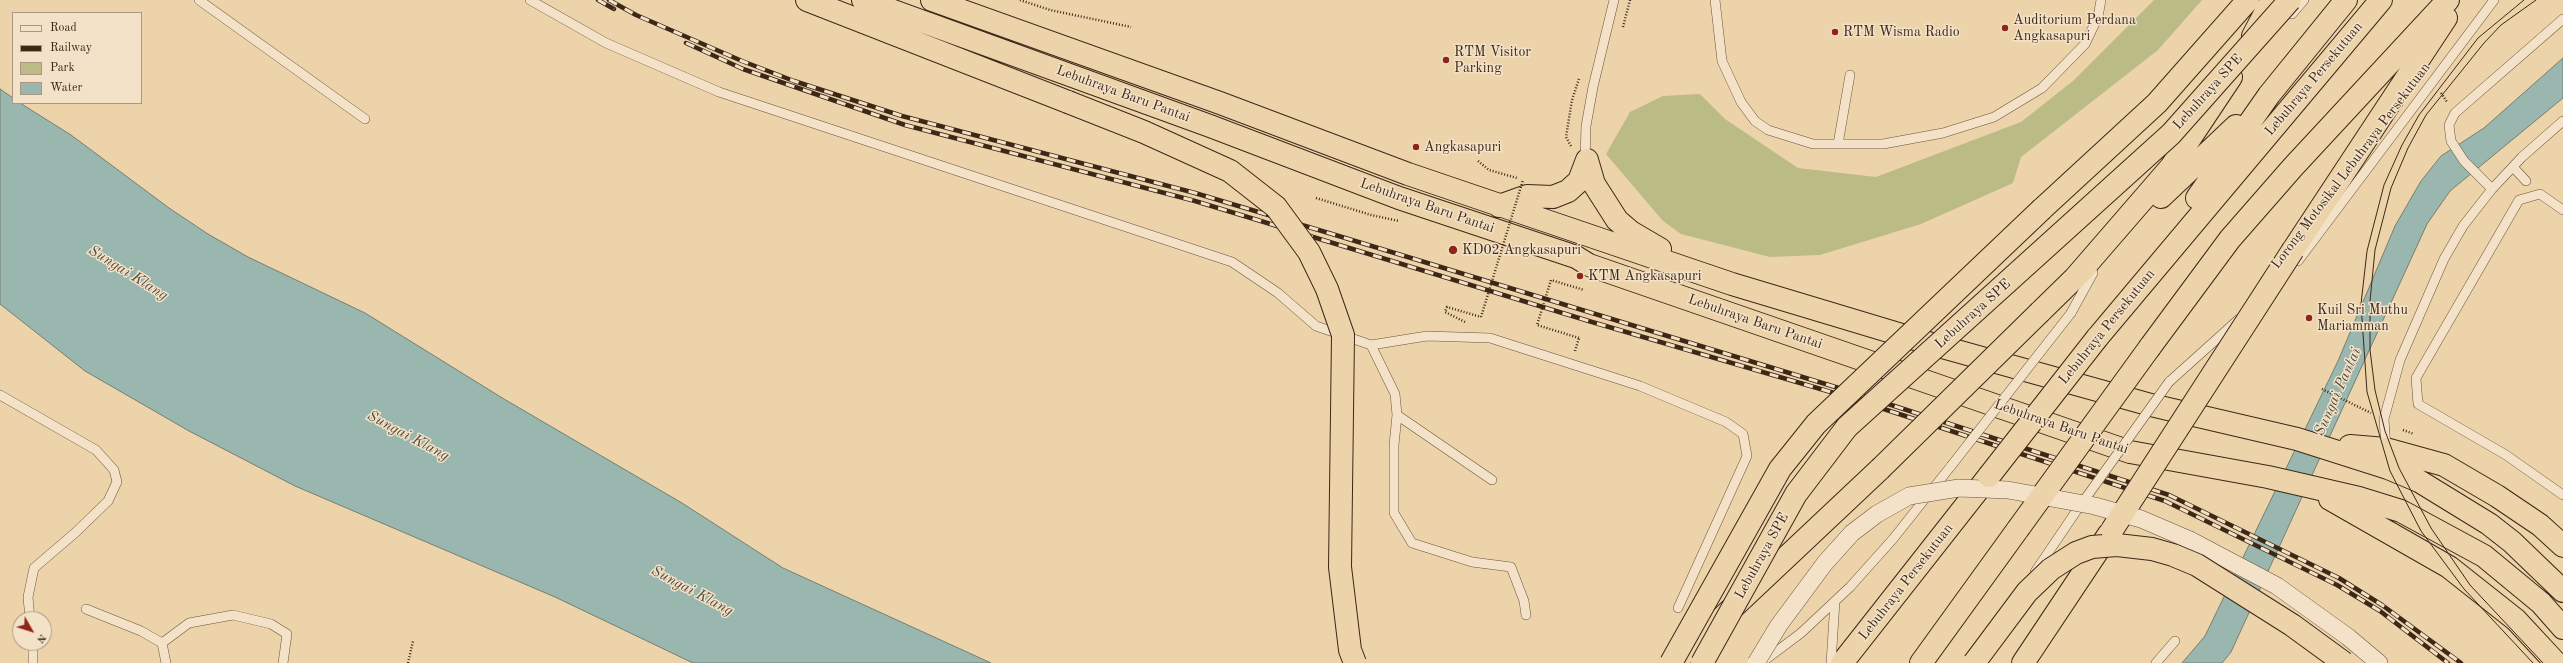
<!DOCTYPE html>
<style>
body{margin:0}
#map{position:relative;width:2563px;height:663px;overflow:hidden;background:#ecd3aa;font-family:"Old Standard TT",serif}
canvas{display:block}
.legend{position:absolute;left:12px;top:12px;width:130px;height:92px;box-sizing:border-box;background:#f3e2c8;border:1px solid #aa9882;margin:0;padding:5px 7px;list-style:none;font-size:12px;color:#3d2818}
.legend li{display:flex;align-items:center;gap:8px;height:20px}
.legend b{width:20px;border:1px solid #aa9882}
.north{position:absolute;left:12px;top:611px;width:40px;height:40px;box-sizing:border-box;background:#f3e2c8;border:1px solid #aa9882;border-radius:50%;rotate:129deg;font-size:11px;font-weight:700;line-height:16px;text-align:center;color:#3d2818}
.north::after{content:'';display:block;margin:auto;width:14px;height:18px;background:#8f2418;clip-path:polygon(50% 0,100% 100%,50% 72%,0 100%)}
</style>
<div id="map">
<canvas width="2563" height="663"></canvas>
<ul class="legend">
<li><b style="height:5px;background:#f3e2c8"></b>Road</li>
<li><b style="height:5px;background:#3d2818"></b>Railway</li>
<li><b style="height:11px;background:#bbbb86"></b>Park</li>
<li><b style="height:11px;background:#99b7ae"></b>Water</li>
</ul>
<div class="north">N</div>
</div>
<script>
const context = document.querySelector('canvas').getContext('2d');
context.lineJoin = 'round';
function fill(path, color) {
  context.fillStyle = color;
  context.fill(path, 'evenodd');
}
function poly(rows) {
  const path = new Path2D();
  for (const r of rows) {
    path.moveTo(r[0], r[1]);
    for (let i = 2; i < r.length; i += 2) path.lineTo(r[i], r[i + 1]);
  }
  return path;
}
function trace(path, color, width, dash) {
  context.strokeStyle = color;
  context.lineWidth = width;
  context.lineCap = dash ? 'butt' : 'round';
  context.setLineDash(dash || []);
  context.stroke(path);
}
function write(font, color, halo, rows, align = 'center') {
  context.font = font + ' "Old Standard TT",serif';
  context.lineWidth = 3;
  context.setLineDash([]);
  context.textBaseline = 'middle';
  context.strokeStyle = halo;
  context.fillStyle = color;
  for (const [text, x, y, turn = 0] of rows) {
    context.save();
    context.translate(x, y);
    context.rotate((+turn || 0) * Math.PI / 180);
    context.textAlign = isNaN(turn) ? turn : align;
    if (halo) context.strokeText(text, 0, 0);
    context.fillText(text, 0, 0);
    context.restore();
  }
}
const green = poly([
 [2154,0,2202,0,2158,50,2021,157,2013,183,1921,224,1820,255,1770,257,1681,234,1663,221,1606,154,1630,112,1663,96,1700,94,1725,119,1798,168,1876,177,2021,122,2073,81]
]);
const water = poly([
 [2563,58,2563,98,2450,191,2427,224,2231,652,2222,663,2182,663,2205,636,2338,361,2395,226,2421,181,2441,156,2484,128,2563,58],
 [0,89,13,98,13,103,20,103,71,135,169,208,208,234,248,257,365,313,504,399,682,503,783,568,991,663,693,663,555,597,295,486,189,431,85,371,0,304,0,89]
]);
const path = poly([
 [1020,0,1050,10,1131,27],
 [1623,27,1630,0],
 [2441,93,2447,102],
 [1571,146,1566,137,1572,100,1579,79],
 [1478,161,1489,170,1517,178],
 [1316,198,1371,215,1399,221],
 [1465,322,1445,312,1447,307,1481,317],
 [1575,351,1579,338],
 [2322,389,2371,413],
 [2403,430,2414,434],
 [408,663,413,641]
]);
const lane = poly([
 [199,0,365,119],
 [530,0,606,43,719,92,1232,262,1278,293,1316,326,1371,345,1427,336,1490,338,1640,386,1726,422,1743,434,1747,456,1678,608],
 [1715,0,1722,61,1741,102,1755,121,1768,130,1813,144,1883,144,1943,133,1994,117,2042,88,2085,44,2098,17,2101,0],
 [2292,14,2304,0],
 [1838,144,1850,75],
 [1585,160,1586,126,1593,87,1614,0],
 [2513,167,2526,181],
 [2492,189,2464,161,2451,141,2449,125,2455,113,2563,19],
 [2563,210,2540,194,2519,200,2416,378,2418,404,2506,455,2563,495],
 [2298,261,2494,0],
 [2071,313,2093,273],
 [1371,345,1395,394,1397,415,1394,445,1394,513,1412,543,1472,562,1511,567,1524,601,1526,615],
 [2169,382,2239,319],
 [0,395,96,450,114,470,117,482,108,501,76,532,34,568,28,597,30,619],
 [1397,415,1492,480],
 [2386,449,2384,419,2400,360,2444,259,2463,226,2492,189,2522,157,2563,121],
 [2035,572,2077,510],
 [86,609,141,631,162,643,166,663],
 [33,643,33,663],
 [162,643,189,623,233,615,271,624,287,634,283,663],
 [1761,663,1801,633,1850,587,1893,539,1951,466],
 [1831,663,1835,601],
 [2156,663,2175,641]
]);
const street = poly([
 [2190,540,2277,586,2348,637,2379,663]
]);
const highway = poly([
 [807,0,1068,102],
 [863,0,1210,126,1399,198,1576,257,1589,265,2130,452,2268,477,2359,498,2401,511,2484,556,2541,603,2563,628],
 [932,0,1220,103,1408,174,1732,284,1935,345,2151,405,2297,439,2388,468,2419,481,2489,524,2512,542,2563,591],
 [2253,36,2272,0],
 [1587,160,1594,184,1617,220,1631,232,1660,249],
 [2161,197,2236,126],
 [2197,198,2269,95,2346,0],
 [1499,206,1527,196,1553,197,1568,191,1579,181,1587,160],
 [2042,209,2157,103,2248,0],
 [2293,250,2446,18],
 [2074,279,2171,167,2231,77],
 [2040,312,2085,268],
 [2097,338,2381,0],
 [2150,347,2230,239,2293,167,2448,0],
 [2350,446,2386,449,2444,465,2497,496,2540,525,2563,546],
 [2330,499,2449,567,2516,620,2556,663],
 [1674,663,1880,469],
 [1842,663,1989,476],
 [1921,663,2018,529],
 [2023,663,2109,534]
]);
const tram = poly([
 [2524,0,2478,38,2419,115,2402,145,2384,185,2367,251,2361,304,2367,392,2390,471,2421,531,2464,589,2533,663],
 [2536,0,2501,25,2484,43,2426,115,2408,148,2391,188,2375,250,2370,301,2370,350,2375,390,2385,431,2399,468,2431,528,2470,585,2543,663]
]);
const rail = poly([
 [598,0,614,9],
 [609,0,636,15,742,61,794,81,902,116,1195,193,1342,237,1842,389,2169,495,2339,578,2382,605,2461,663],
 [686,43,743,69,905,125,1195,201,1592,322,1841,395,2165,501,2337,585,2380,611,2448,663]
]);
const pathBridge = poly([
 [1481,317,1523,180],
 [1579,338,1537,325,1551,280,1584,290]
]);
const laneBridge = poly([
 [1951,466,2071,313],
 [2080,506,2169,382]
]);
const streetBridge = poly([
 [1756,663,1779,625,1825,563,1852,533,1877,514,1909,496,1959,488,2008,490,2095,506,2141,519,2190,540]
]);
const highwayBridge = poly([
 [1068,102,1144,132,1230,171,1276,207,1309,252,1327,289,1343,335,1340,567,1350,650,1355,663],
 [1880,469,2040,312],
 [1989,476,2097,338],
 [2018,529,2150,347],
 [2112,530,2293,250],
 [1671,663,1780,469,1816,424,2042,209],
 [1702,663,1796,494,1847,427,2171,134,2290,0],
 [1974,663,2027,592,2051,569,2076,553,2092,547,2117,545,2152,549,2173,555,2197,565,2292,625,2344,663]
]);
const markers = [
 [2005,28,4,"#8f2418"],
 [1835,32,4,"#8f2418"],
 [1446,60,4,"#8f2418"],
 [1416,147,4,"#8f2418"],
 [1453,250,5,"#8f2418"],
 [1580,276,4,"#8f2418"],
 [2309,318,4,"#8f2418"]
];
const poiNames = [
 ["Auditorium Perdana",2013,20],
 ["Angkasapuri",2013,36],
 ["RTM Wisma Radio",1843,32],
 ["RTM Visitor",1454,52],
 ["Parking",1454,68],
 ["Angkasapuri",1424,147],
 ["KD02 Angkasapuri",1462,250],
 ["KTM Angkasapuri",1588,276],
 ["Kuil Sri Muthu",2317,310],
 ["Mariamman",2317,326]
];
const streetNames = [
 ["Lebuhraya Persekutuan",2314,79,-50],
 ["Lebuhraya SPE",2208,92,-48],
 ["Lebuhraya Baru Pantai",1123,94,20],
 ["Lorong Motosikal Lebuhraya Persekutuan",2351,166,-53],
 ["Lebuhraya Baru Pantai",1427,206,19],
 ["Lebuhraya SPE",1973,314,-42],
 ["Lebuhraya Baru Pantai",1755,322,19],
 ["Lebuhraya Persekutuan",2107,327,-51],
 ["Lebuhraya Baru Pantai",2061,427,19],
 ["Lebuhraya SPE",1762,556,-61],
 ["Lebuhraya Persekutuan",1906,582,-52]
];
const waterNames = [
 ["Sungai Klang",128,273,32],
 ["Sungai Pantai",2338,392,-66],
 ["Sungai Klang",408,436,28],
 ["Sungai Klang",692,591,28]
];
fill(green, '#bbbb86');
fill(water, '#99b7ae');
trace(water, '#747e72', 1);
trace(lane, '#69533c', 10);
trace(street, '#69533c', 18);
trace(highway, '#3d2818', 24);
trace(path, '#3d2818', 2.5, [1, 2]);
trace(lane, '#f3e2c8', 9);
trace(street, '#f3e2c8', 17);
trace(highway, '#ecd3aa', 22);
trace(tram, '#3d2818', 1);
trace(rail, '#3d2818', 4.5);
trace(rail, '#f3e2c8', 3, [9]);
trace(laneBridge, '#69533c', 10, []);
trace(streetBridge, '#69533c', 18, []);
trace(highwayBridge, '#3d2818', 24, []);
trace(pathBridge, '#3d2818', 2.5, [1, 2]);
trace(laneBridge, '#f3e2c8', 9);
trace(streetBridge, '#f3e2c8', 17);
trace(highwayBridge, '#ecd3aa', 22);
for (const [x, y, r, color] of markers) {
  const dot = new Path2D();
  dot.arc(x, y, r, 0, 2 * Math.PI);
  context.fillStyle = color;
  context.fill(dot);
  trace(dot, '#f3e2c8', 1.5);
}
write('14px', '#3d2818', '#f3e2c8', poiNames, 'left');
write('14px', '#3d2818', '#f3e2c8', streetNames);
write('italic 15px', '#544c3e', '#f3e2c8', waterNames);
</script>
